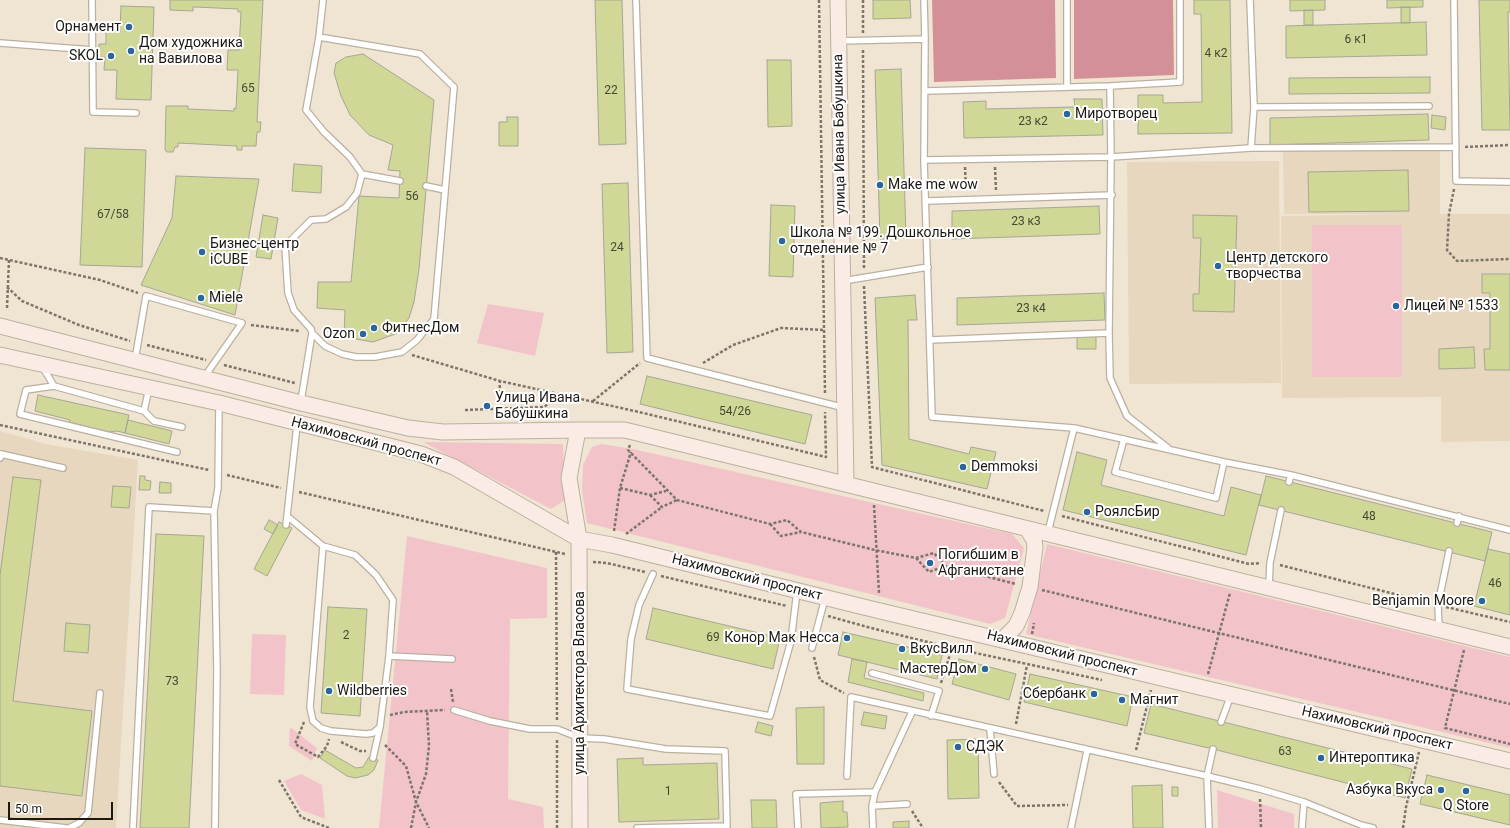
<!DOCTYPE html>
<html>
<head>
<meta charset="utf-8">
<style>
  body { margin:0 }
  #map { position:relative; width:1510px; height:828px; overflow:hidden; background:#f0e5d3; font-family:Roboto,sans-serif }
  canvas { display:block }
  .scale { position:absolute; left:8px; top:802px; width:105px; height:18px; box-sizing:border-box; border:2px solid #1c1812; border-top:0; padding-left:5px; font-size:12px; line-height:14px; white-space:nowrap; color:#1c1812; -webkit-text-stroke:3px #fff; paint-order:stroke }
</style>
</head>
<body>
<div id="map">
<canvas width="1510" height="828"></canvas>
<div class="scale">50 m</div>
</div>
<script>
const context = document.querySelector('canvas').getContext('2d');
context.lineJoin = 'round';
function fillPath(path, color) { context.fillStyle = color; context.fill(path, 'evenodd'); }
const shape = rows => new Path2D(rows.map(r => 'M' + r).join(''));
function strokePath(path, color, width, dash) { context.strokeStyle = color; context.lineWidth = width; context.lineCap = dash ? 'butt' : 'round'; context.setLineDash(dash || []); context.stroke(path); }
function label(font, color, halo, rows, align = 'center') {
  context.font = font + ' Roboto,sans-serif'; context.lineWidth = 4; context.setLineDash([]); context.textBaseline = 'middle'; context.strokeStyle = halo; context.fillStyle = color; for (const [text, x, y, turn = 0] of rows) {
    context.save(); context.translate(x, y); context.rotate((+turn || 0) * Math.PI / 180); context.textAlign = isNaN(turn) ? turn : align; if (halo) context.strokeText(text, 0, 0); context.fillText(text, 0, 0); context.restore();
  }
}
const built = shape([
  [1440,150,1440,214,1510,214,1510,441,1441,442,1441,397,1282,398,1281,216,1411,214,1284,214,1283,151],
  [1279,161,1281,383,1129,384,1127,162],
  [0,431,46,444,138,460,116,828,0,828]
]);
const green = shape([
  [1312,225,1402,225,1402,377,1312,377],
  [488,304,544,313,535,356,477,343],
  [423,442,563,444,565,500,551,509],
  [601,444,633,449,1012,534,1024,548,1005,618,990,624,587,523,582,490,583,465,592,447],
  [407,536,547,568,547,618,510,619,508,799,543,807,544,828,379,828],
  [1047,544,1510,657,1510,748,1026,634],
  [252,634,286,635,284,695,250,694],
  [290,727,317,748,312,761,289,746],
  [301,774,322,785,325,819,301,810,284,781],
  [1217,790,1294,814,1294,828,1218,828]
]);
const forest = shape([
  [932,0,1055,0,1056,78,934,82],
  [1074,0,1173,0,1174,75,1074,79]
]);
const building = shape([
  [170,0,263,0,257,122,261,122,260,132,257,132,256,146,242,146,242,150,237,150,237,146,178,143,178,147,175,147,173,152,167,152,165,150,166,106,188,106,188,109,234,111,234,108,236,109,238,70,227,70,228,50,239,50,241,12,238,12,238,9,195,7,193,7,193,11,170,10,170,0],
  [595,0,622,0,626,144,599,145,595,0],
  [873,0,910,0,911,18,873,19,873,0],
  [1194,0,1230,0,1232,133,1138,134,1138,95,1163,95,1163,103,1202,102,1201,14,1194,14,1194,0],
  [1290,0,1325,0,1325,10,1290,11,1290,0],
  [1387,0,1423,0,1423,7,1387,8,1387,0],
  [1479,0,1510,0,1510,12,1508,12,1510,130,1482,130,1479,0],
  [121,6,154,7,151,100,116,99,117,70,104,70,105,57,98,56,99,44,106,44,106,31,120,32,121,6],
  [1401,7,1410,7,1410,23,1401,23,1401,7],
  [1304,10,1313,10,1313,25,1304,25,1304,10],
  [1426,22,1427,55,1286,58,1286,26,1426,22],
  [363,54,434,100,419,269,414,302,409,318,398,333,373,342,344,337,345,310,317,308,318,282,351,282,359,196,399,198,400,171,388,170,393,145,369,135,350,115,341,96,334,73,336,63,346,57,363,54],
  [767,60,791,60,792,126,768,127,767,60],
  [901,69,906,238,880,239,875,70,901,69],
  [1430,77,1430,93,1289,94,1289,78,1430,77],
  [1074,99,1102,99,1103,135,964,138,963,102,986,101,986,109,1075,107,1074,99],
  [1428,114,1429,140,1270,145,1270,118,1428,114],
  [1432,115,1446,117,1445,130,1431,128,1432,115],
  [507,117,518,117,518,146,499,146,499,122,507,122,507,117],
  [85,148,146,150,142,267,80,265,85,148],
  [294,164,322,166,321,193,292,191,294,164],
  [1408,170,1409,211,1309,212,1308,172,1408,170],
  [176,176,259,179,235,315,141,285,172,218,176,176],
  [628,183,633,352,607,353,602,184,628,183],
  [771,205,795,206,793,277,769,276,771,205],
  [1099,206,1100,234,952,239,952,211,1099,206],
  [263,215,278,218,271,259,256,257,263,215],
  [1193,215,1237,216,1234,312,1193,311,1193,294,1199,294,1201,238,1193,238,1193,215],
  [1482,274,1510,274,1510,370,1485,370,1484,349,1490,349,1490,293,1482,293,1482,274],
  [1104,293,1105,320,957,325,957,298,1104,293],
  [915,295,917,320,908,320,909,439,969,454,971,447,996,452,987,489,882,465,875,298,915,295],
  [1077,336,1096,336,1096,349,1077,349,1077,336],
  [1474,347,1475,368,1439,369,1439,349,1474,347],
  [647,376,812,415,805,444,640,404,647,376],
  [38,395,129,415,125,433,117,431,109,432,69,422,70,420,35,411,38,395],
  [128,420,172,431,169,444,125,433,128,420],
  [1077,452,1107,460,1101,485,1224,516,1231,487,1261,495,1246,555,1063,510,1077,452],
  [140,476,145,476,145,480,151,481,150,490,139,490,140,476],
  [1266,476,1492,532,1485,561,1259,505,1266,476],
  [13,477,41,480,13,701,92,711,82,796,0,786,0,575,13,477],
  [160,482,171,483,171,493,159,493,160,482],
  [113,486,131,487,129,508,111,507,113,486],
  [269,520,278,525,273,534,264,529,269,520],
  [279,522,292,528,267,576,254,569,279,522],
  [156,534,204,536,189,828,140,828,156,534],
  [1488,549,1510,554,1510,615,1474,606,1488,549],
  [328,607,367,609,360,716,321,713,328,607],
  [653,608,780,638,773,669,646,639,653,608],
  [66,623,90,625,88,653,64,651,66,623],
  [843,632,942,655,937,679,838,655,843,632],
  [852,659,867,662,864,678,924,693,923,701,848,682,852,659],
  [959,659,1016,674,1009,700,952,684,959,659],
  [1030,674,1133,697,1127,726,1024,702,1030,674],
  [1151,704,1412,769,1405,798,1213,749,1144,733,1151,704],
  [824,707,824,764,797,764,796,708,824,707],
  [864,712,887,716,885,729,861,725,864,712],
  [758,722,773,726,771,736,755,732,758,722],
  [978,739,979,798,948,799,947,740,978,739],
  [325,750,356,768,363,767,369,757,378,760,374,770,368,775,355,778,347,776,320,758,325,750],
  [643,758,643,765,717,763,719,819,619,822,617,759,643,758],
  [1427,775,1510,795,1510,825,1420,804,1427,775],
  [1162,785,1163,828,1133,828,1132,786,1162,785],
  [1172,787,1178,787,1178,796,1172,796,1172,787],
  [751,800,776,800,777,828,752,828,751,800],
  [843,801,843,812,847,812,848,827,821,828,820,803,843,801],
  [909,821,909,828,893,828,893,822,909,821]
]);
const path = shape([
  [819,0,825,393],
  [863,0,863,33],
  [863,50,864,269],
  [1465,147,1510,145],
  [965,167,966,190],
  [995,167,996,190],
  [1454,189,1449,214,1447,250,1457,261,1510,259],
  [0,258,100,280,138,293],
  [864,286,872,467,1044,511],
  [7,287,22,301,79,325,130,341],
  [7,308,9,260],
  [251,325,299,331],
  [147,345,206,360],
  [412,355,500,381,639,412,826,457,825,412],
  [703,363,733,345,781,328,824,330],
  [224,365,295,383],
  [593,401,640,363],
  [499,408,500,381],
  [465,410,544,407,561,395],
  [0,425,209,470],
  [630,445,628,450,677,500,770,524,787,520,801,532,875,550,916,558,934,553,945,566,1016,584],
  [227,475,281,488],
  [620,488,650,495,666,491],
  [299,492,565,554],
  [650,495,662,507,677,500],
  [874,505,879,593],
  [1062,516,1249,564,1261,563],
  [770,524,781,536,801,532],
  [614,531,620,488,631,452],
  [626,534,662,507],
  [556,552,557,720],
  [916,558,929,572,945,566],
  [593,562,607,563,645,572],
  [1280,565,1430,603],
  [661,576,787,606],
  [1042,590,1510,704],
  [1446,607,1510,622],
  [828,616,871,628,952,648,1102,680],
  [1032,634,1034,623],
  [1464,650,1445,728,1510,744],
  [814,657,820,680,844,693],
  [1208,674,1230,593],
  [941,683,952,648],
  [451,689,453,702],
  [390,715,404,712,445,710],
  [304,722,295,744,318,757,327,746,329,739],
  [1016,724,1027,665],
  [341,742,360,751,366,751],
  [385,745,406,766,416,802,429,828],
  [1136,750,1151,690],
  [279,780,301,817,329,828],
  [999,782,1017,806,1068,805],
  [1260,799,1261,828],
  [912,811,923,828],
  [411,828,416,802,426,774,429,746,427,711],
  [557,828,557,739],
  [1403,828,1406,807,1419,752]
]);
const lane = shape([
  [92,0,93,112,136,113],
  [636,0,647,358,845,408],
  [924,0,925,39],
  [1067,0,1067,87],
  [1180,0,1180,82,1110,86,1111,157,1251,148,1456,147],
  [1250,0,1254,107,1251,148],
  [1454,0,1456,181,1510,182],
  [839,41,925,39,924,160,932,417,1074,428],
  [0,43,93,50],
  [926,91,1110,86],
  [1254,107,1429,106],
  [924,160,1111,157,1109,333],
  [362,174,400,181],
  [426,186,445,190],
  [927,201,1112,195],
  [843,281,928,267],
  [312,333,325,346,342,354,356,357,375,357,402,352,417,340,434,319,454,87,420,54,319,37],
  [930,340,1109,333,1110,378,1127,416,1168,448],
  [135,360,146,296,242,323,205,376],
  [42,366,54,386],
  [301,401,312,333,311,329,294,310,288,293,285,246,311,220,326,219,346,207,357,193,362,174,350,157,324,132,306,110,319,37,323,0],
  [144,411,149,388],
  [297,425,287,516,323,546,355,555,376,575,393,600,389,656,380,727,373,733,366,734,331,731,321,728,313,721,310,707,323,546],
  [1124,439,1115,472,1216,498,1224,462],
  [177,452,20,414,26,390,54,386,144,411,154,421,182,427],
  [0,458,1,454,63,468],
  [1289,482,1291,475],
  [1457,523,1459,516],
  [286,525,287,516],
  [1048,532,1074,428,1224,462,1291,475,1510,530],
  [653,574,639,605,631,639,627,689,770,716,791,641,797,591],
  [1269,587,1270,563,1281,510],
  [1439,629,1438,605,1449,551],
  [812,648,825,598],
  [389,656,452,659],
  [872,673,939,691,931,716],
  [454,710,490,721,530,729,557,729,580,738,604,739,666,749,725,751,727,826,637,828],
  [1221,722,1231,695],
  [990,729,994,774],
  [1213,749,1207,776,1260,789,1304,802,1361,825,1373,828],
  [373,758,380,727],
  [847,776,851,697,1207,776,1209,828],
  [872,806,907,804],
  [0,820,66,828],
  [69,828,79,823,88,813,100,693],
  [133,828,149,507,214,511],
  [215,828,217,671,214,511,218,488,219,403],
  [798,828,796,794,875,792,912,712],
  [873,828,872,806,875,792],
  [1071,828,1087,751],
  [1302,828,1304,802]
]);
const secondary = shape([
  [838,0,846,484],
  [0,326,301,403,408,428,443,432,578,430,624,430,633,432,1510,647],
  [0,355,219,403,421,454,454,467,579,539,612,545,876,610,1510,761],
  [578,430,569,478,579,539,580,828],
  [1003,639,1016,626,1022,613,1030,587,1035,547,1034,540,1027,529]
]);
const markers = [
  [129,27,4,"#2a659c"],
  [131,51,4,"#2a659c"],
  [111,56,4,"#2a659c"],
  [1067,114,4,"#2a659c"],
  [880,185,4,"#2a659c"],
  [782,241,4,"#2a659c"],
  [202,252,4,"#2a659c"],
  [1218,266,4,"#2a659c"],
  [201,298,4,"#2a659c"],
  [1396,306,4,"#2a659c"],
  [374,328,4,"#2a659c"],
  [363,334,4,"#2a659c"],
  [487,406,4,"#2a659c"],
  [963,467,4,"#2a659c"],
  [1087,512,4,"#2a659c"],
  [930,563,4,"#2a659c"],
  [1482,601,4,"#2a659c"],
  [847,638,4,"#2a659c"],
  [902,649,4,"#2a659c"],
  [985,669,4,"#2a659c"],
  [329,691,4,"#2a659c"],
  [1094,694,4,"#2a659c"],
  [1122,700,4,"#2a659c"],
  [958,747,4,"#2a659c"],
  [1321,758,4,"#2a659c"],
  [1441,790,4,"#2a659c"],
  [1466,791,4,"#2a659c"]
];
const numberNames = [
  ["6 к1",1356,40],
  ["4 к2",1216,54],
  ["65",248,89],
  ["22",611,91],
  ["23 к2",1033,122],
  ["56",412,197],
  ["67/58",113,215],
  ["23 к3",1026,222],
  ["24",617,248],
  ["23 к4",1031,309],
  ["54/26",735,412],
  ["48",1369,517],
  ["46",1495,584],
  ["2",346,636],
  ["69",713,638],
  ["73",172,682],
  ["63",1285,752],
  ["1",668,792]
];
const poiNames = [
  ["Орнамент",121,27,"right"],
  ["Дом художника",139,43],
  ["на Вавилова",139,59],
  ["SKOL",103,56,"right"],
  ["Миротворец",1075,114],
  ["Make me wow",888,185],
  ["Школа № 199. Дошкольное",790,233],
  ["отделение № 7",790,249],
  ["Бизнес-центр",210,244],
  ["iCUBE",210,260],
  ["Центр детского",1226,258],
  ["творчества",1226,274],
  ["Miele",209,298],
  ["Лицей № 1533",1404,306],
  ["ФитнесДом",382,328],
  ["Ozon",355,334,"right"],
  ["Улица Ивана",495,398],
  ["Бабушкина",495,414],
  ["Demmoksi",971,467],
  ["РоялсБир",1095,512],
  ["Погибшим в",938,555],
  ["Афганистане",938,571],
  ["Benjamin Moore",1474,601,"right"],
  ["Конор Мак Несса",839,638,"right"],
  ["ВкусВилл",910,649],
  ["МастерДом",977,669,"right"],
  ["Wildberries",337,691],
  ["Сбербанк",1086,694,"right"],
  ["Магнит",1130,700],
  ["СДЭК",966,747],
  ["Интероптика",1329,758],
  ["Азбука Вкуса",1433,790,"right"],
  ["Q Store",1466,806,"center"]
];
const streetNames = [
  ["улица Ивана Бабушкина",840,134,-91],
  ["Нахимовский проспект",366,442,15],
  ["Нахимовский проспект",747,578,14],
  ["Нахимовский проспект",1062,654,14],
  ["улица Архитектора Власова",580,683,-90],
  ["Нахимовский проспект",1377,729,13]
];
fillPath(built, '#e7d7bf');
fillPath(green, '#f2c4c9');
fillPath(forest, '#d49099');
fillPath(building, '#d0d797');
strokePath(building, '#a4a794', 1);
strokePath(lane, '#bbb09f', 8);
strokePath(secondary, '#bbb09f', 17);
strokePath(path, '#7c756a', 2.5, [3, 2]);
strokePath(lane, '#fff', 5.5);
strokePath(secondary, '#faebe5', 15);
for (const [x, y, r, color] of markers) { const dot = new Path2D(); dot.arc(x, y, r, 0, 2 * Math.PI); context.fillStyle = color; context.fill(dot); strokePath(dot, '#fff', 1.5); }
label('12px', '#494833', null, numberNames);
label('14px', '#1c1812', '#fff', poiNames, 'left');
label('14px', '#1c1812', '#fff', streetNames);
</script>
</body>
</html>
